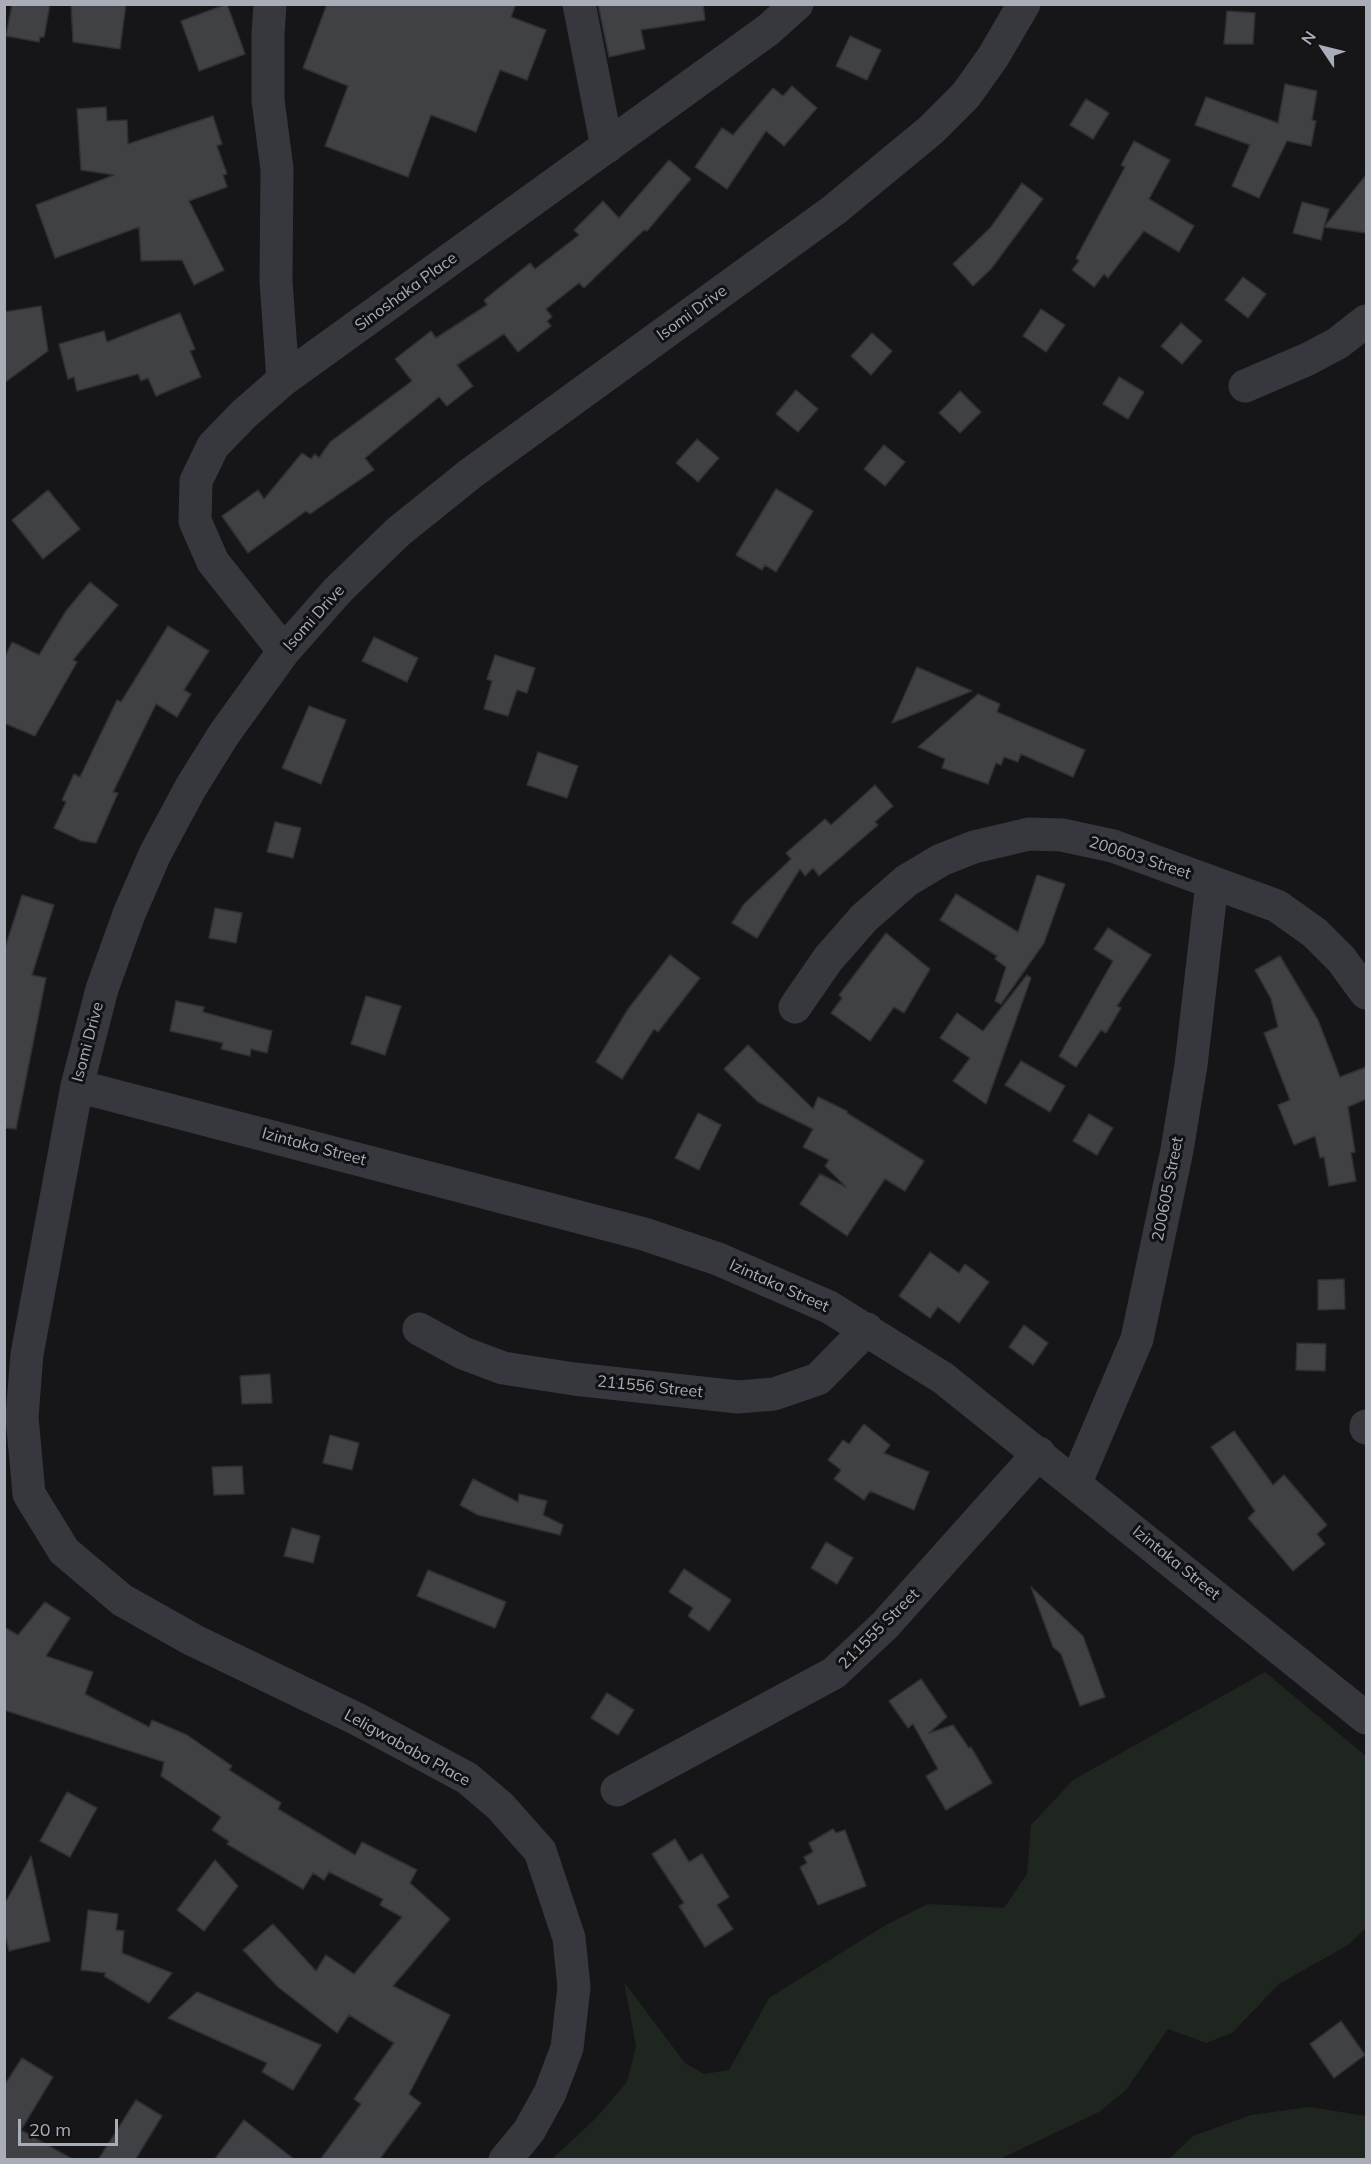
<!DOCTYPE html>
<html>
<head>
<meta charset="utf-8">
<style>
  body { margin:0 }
  #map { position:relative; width:1371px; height:2164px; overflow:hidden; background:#161618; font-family:Mulish,sans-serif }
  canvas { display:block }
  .frame { position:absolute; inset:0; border:6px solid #a8adb8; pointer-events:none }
  .north { position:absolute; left:1293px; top:18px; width:60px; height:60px; -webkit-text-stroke:4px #111113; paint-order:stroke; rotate:305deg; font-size:16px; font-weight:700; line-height:24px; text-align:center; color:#a8adb8 }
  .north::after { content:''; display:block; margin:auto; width:21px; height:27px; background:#a8adb8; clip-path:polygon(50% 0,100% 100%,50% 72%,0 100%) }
  .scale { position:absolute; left:18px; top:2119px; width:100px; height:27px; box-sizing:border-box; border:3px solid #a8adb8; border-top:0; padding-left:8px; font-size:18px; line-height:21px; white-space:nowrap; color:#a8adb8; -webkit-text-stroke:4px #111113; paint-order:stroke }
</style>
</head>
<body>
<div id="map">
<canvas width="1371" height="2164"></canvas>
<div class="frame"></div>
<div class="north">N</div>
<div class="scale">20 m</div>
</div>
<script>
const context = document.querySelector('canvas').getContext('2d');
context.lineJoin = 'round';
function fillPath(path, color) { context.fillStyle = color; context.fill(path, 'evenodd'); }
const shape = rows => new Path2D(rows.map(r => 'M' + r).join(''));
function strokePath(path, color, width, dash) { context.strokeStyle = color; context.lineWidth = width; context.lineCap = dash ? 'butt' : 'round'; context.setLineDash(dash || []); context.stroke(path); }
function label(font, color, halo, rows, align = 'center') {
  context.font = font + ' Mulish,sans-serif'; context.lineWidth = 6; context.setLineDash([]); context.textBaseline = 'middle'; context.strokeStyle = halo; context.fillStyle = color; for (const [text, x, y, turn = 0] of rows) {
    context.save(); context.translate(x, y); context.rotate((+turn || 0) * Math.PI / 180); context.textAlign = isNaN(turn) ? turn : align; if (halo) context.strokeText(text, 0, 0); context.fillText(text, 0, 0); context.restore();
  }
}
const green = shape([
  [1265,1672,1366,1756,1366,1928,1348,1945,1279,1984,1232,2033,1206,2043,1168,2029,1126,2090,1099,2112,1000,2159,552,2159,596,2118,627,2082,636,2046,624,1982,685,2063,704,2074,729,2070,769,1998,884,1926,928,1904,1004,1908,1027,1874,1031,1825,1073,1780],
  [1310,2107,1366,2116,1366,2159,1169,2159,1193,2136,1251,2115]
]);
const building = shape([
  [12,4,50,4,44,37,40,37,39,42,6,36,12,4],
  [71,4,126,4,120,49,73,42,71,4],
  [227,4,245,54,199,71,181,21,227,4],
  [327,4,516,4,511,17,546,30,527,80,500,70,476,132,431,115,408,177,325,146,348,86,303,68,327,4],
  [598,4,703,4,705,20,641,30,645,49,609,57,598,4],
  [1227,11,1255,13,1253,44,1224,44,1227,11],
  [850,36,881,50,867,80,836,66,850,36],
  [1285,84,1317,91,1312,120,1316,121,1311,146,1287,141,1259,198,1232,186,1250,145,1195,125,1206,97,1278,123,1285,84],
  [792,86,817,108,784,146,766,131,727,189,695,167,722,128,733,135,773,88,783,96,792,86],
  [1086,99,1109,113,1093,139,1070,125,1086,99],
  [106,107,107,121,127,120,128,144,213,116,222,144,217,146,227,174,223,175,227,187,189,201,224,270,194,285,182,260,141,261,139,227,55,258,36,205,114,175,81,170,77,109,106,107],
  [1134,141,1170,160,1149,199,1194,226,1179,252,1144,231,1108,278,1104,274,1094,287,1072,270,1079,261,1076,258,1125,167,1121,165,1134,141],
  [669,160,691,179,647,231,644,230,584,288,579,283,546,309,552,317,547,321,551,326,518,352,504,334,457,365,473,386,447,406,439,397,365,458,374,470,310,514,306,511,248,553,222,516,258,490,264,499,302,453,311,459,315,454,319,458,330,442,412,381,395,359,431,331,436,338,487,305,484,300,530,263,535,269,579,235,574,230,603,201,619,218,669,160],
  [1366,175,1366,233,1324,227,1321,240,1293,233,1302,202,1329,209,1324,227,1366,175],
  [1022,183,1043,199,991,269,973,286,953,264,991,227,1022,183],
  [1243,277,1266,294,1248,318,1225,300,1243,277],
  [41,306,48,351,4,383,4,312,41,306],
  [1041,309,1065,325,1046,352,1023,336,1041,309],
  [180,313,195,349,190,351,201,377,156,396,148,378,141,381,138,374,77,391,74,377,68,379,59,344,104,331,107,342,180,313],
  [1181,323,1202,341,1182,364,1161,346,1181,323],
  [872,333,892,351,871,375,851,356,872,333],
  [1119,377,1144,392,1128,419,1103,404,1119,377],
  [796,390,818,409,798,432,776,414,796,390],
  [960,391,981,412,960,433,939,413,960,391],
  [697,439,719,458,698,482,676,463,697,439],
  [884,445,905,462,885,486,864,469,884,445],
  [776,489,813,511,776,572,765,565,762,570,736,555,776,489],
  [48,490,80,529,43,559,12,520,48,490],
  [90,582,118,605,73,660,77,662,35,736,4,723,4,659,12,642,39,655,66,611,90,582],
  [168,626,209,651,184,690,191,694,177,717,156,704,113,792,118,793,96,843,82,841,54,828,66,802,62,800,74,774,80,777,117,700,121,702,168,626],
  [374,637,418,658,407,682,362,661,374,637],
  [495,655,535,668,527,693,517,690,508,716,484,709,492,681,487,679,495,655],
  [917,667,972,691,892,723,917,667],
  [978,694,1000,704,997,712,1085,750,1073,777,1021,754,1018,762,1004,757,1001,765,996,763,988,784,942,768,945,759,918,747,978,694],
  [309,706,346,720,321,784,282,768,309,706],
  [538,752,578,766,567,798,527,785,538,752],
  [875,785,893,806,875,822,878,825,819,876,813,868,805,876,800,869,757,938,732,923,744,904,791,859,786,853,825,819,831,825,875,785],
  [275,822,301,828,293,858,267,852,275,822],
  [1037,875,1065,884,1044,943,1001,1004,995,1001,1006,967,995,959,997,956,940,920,956,894,1018,932,1037,875],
  [22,895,54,905,32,975,46,978,16,1129,4,1128,4,951,22,895],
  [215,908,242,913,236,943,209,938,215,908],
  [1108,928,1151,955,1117,1006,1121,1008,1106,1033,1101,1030,1076,1067,1059,1056,1113,961,1094,949,1108,928],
  [886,933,930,969,904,1013,894,1007,870,1041,831,1013,842,998,839,995,886,933],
  [670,955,700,978,658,1032,654,1029,622,1079,596,1062,628,1009,670,955],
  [1280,956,1318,1020,1340,1077,1366,1067,1366,1099,1348,1107,1355,1152,1351,1153,1356,1181,1329,1186,1324,1157,1320,1158,1315,1136,1294,1145,1278,1105,1290,1100,1264,1033,1278,1027,1271,999,1255,970,1280,956],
  [1027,975,1031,978,986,1104,953,1081,970,1058,940,1038,957,1013,983,1031,1027,975],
  [366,996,401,1006,385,1055,351,1044,366,996],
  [176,1001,204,1007,203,1012,272,1031,267,1053,251,1049,250,1056,221,1049,223,1043,170,1031,176,1001],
  [748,1045,813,1109,818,1097,847,1111,847,1113,924,1161,905,1191,885,1179,847,1236,800,1204,820,1174,846,1187,825,1166,829,1160,803,1147,813,1129,758,1102,724,1069,748,1045],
  [1021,1061,1065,1086,1050,1112,1005,1085,1021,1061],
  [698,1113,721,1125,699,1170,675,1158,698,1113],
  [1089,1114,1113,1128,1097,1155,1073,1141,1089,1114],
  [930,1252,959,1273,965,1264,989,1282,959,1323,938,1307,930,1318,899,1296,930,1252],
  [1344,1279,1345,1309,1318,1310,1318,1280,1344,1279],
  [1024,1325,1048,1343,1033,1365,1009,1347,1024,1325],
  [1297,1343,1326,1344,1325,1371,1296,1370,1297,1343],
  [270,1374,272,1403,242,1404,240,1376,270,1374],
  [864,1424,890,1445,884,1453,929,1472,914,1510,870,1491,864,1500,834,1479,841,1470,828,1460,843,1440,849,1444,864,1424],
  [1234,1431,1273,1485,1284,1475,1327,1525,1317,1534,1325,1544,1293,1571,1248,1518,1255,1511,1211,1447,1234,1431],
  [330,1435,359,1443,352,1470,323,1463,330,1435],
  [242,1466,244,1494,214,1495,212,1467,242,1466],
  [473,1479,518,1502,519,1494,547,1501,543,1515,563,1525,560,1535,478,1515,460,1505,473,1479],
  [292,1528,320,1536,313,1563,284,1556,292,1528],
  [826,1542,853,1558,837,1584,811,1568,826,1542],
  [684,1569,731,1600,709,1631,688,1616,693,1608,669,1592,684,1569],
  [428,1570,506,1602,495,1628,417,1596,428,1570],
  [1031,1587,1083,1636,1105,1697,1080,1706,1061,1654,1053,1647,1031,1587],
  [45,1602,70,1618,46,1656,93,1672,85,1694,149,1727,152,1720,187,1735,232,1766,229,1770,281,1803,278,1809,355,1855,362,1842,417,1870,410,1883,450,1919,393,1986,450,2015,409,2094,421,2103,379,2160,320,2160,361,2104,354,2099,394,2043,349,2015,337,2033,278,1987,243,1950,273,1924,316,1971,326,1955,354,1974,402,1917,380,1905,383,1899,329,1872,324,1880,313,1873,303,1889,227,1844,229,1841,212,1830,221,1817,161,1776,164,1762,4,1710,4,1627,18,1635,45,1602],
  [921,1679,947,1717,929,1733,953,1725,969,1748,971,1747,992,1783,946,1810,926,1776,938,1769,913,1724,908,1728,889,1701,921,1679],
  [607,1693,634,1710,618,1735,591,1718,607,1693],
  [67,1792,97,1808,70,1857,40,1841,67,1792],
  [833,1829,836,1833,845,1830,866,1886,818,1905,800,1867,807,1863,804,1857,813,1852,809,1843,833,1829],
  [675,1839,689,1862,702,1854,729,1897,717,1905,733,1929,705,1947,679,1906,684,1903,652,1854,675,1839],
  [31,1856,50,1941,9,1951,4,1929,4,1905,31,1856],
  [215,1860,238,1886,204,1931,177,1910,215,1860],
  [88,1910,118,1914,116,1930,124,1931,122,1953,172,1973,149,2003,104,1976,106,1973,81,1970,88,1910],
  [197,1992,321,2045,293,2090,262,2072,267,2063,168,2018,197,1992],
  [1341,2021,1365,2055,1334,2078,1310,2044,1341,2021],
  [22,2058,53,2077,21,2130,74,2160,4,2160,4,2086,22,2058],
  [136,2100,162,2116,135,2160,98,2160,136,2100],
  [244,2120,295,2160,214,2160,244,2120]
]);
const minor = shape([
  [270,4,268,34,268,100,277,169,276,281,283,380],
  [579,4,607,147],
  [1245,386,1308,359,1338,343,1366,321],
  [284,651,213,562,195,521,196,481,213,446,244,414,283,380,768,30,797,4],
  [795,1007,828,959,864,918,906,881,941,860,974,847,1029,834,1062,835,1113,846,1277,906,1315,933,1341,959,1366,993],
  [77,1086,644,1234,718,1259,829,1307,943,1378,1366,1718],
  [419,1329,463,1353,503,1368,574,1379,738,1397,774,1394,818,1379,867,1329],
  [1366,1428,1366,1426],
  [1076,1482,1137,1339,1177,1150,1191,1065,1212,883],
  [617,1790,834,1673,885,1625,1039,1453],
  [505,2160,529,2131,550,2093,567,2048,574,1987,569,1938,540,1851,500,1806,467,1778,357,1719,193,1640,122,1600,64,1551,29,1494,22,1417,27,1354,77,1086,102,989,129,914,155,854,191,787,224,734,284,651,338,590,398,532,470,474,834,210,931,130,966,95,993,57,1024,4]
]);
const streetNames = [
  ["Sinoshaka Place",406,292,-36],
  ["Isomi Drive",692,313,-36],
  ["Isomi Drive",314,618,-48],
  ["200603 Street",1140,858,18],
  ["Isomi Drive",88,1042,-75],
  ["Izintaka Street",314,1147,15],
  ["200605 Street",1168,1189,-79],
  ["Izintaka Street",779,1286,24],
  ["211556 Street",650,1387,6],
  ["Izintaka Street",1176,1563,39],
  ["211555 Street",879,1629,-45],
  ["Leligwababa Place",407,1748,29]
];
fillPath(green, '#1e261f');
fillPath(building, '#404145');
strokePath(building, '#303034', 1.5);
strokePath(minor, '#37383d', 33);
label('16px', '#a8adb8', '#111113', streetNames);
</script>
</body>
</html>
